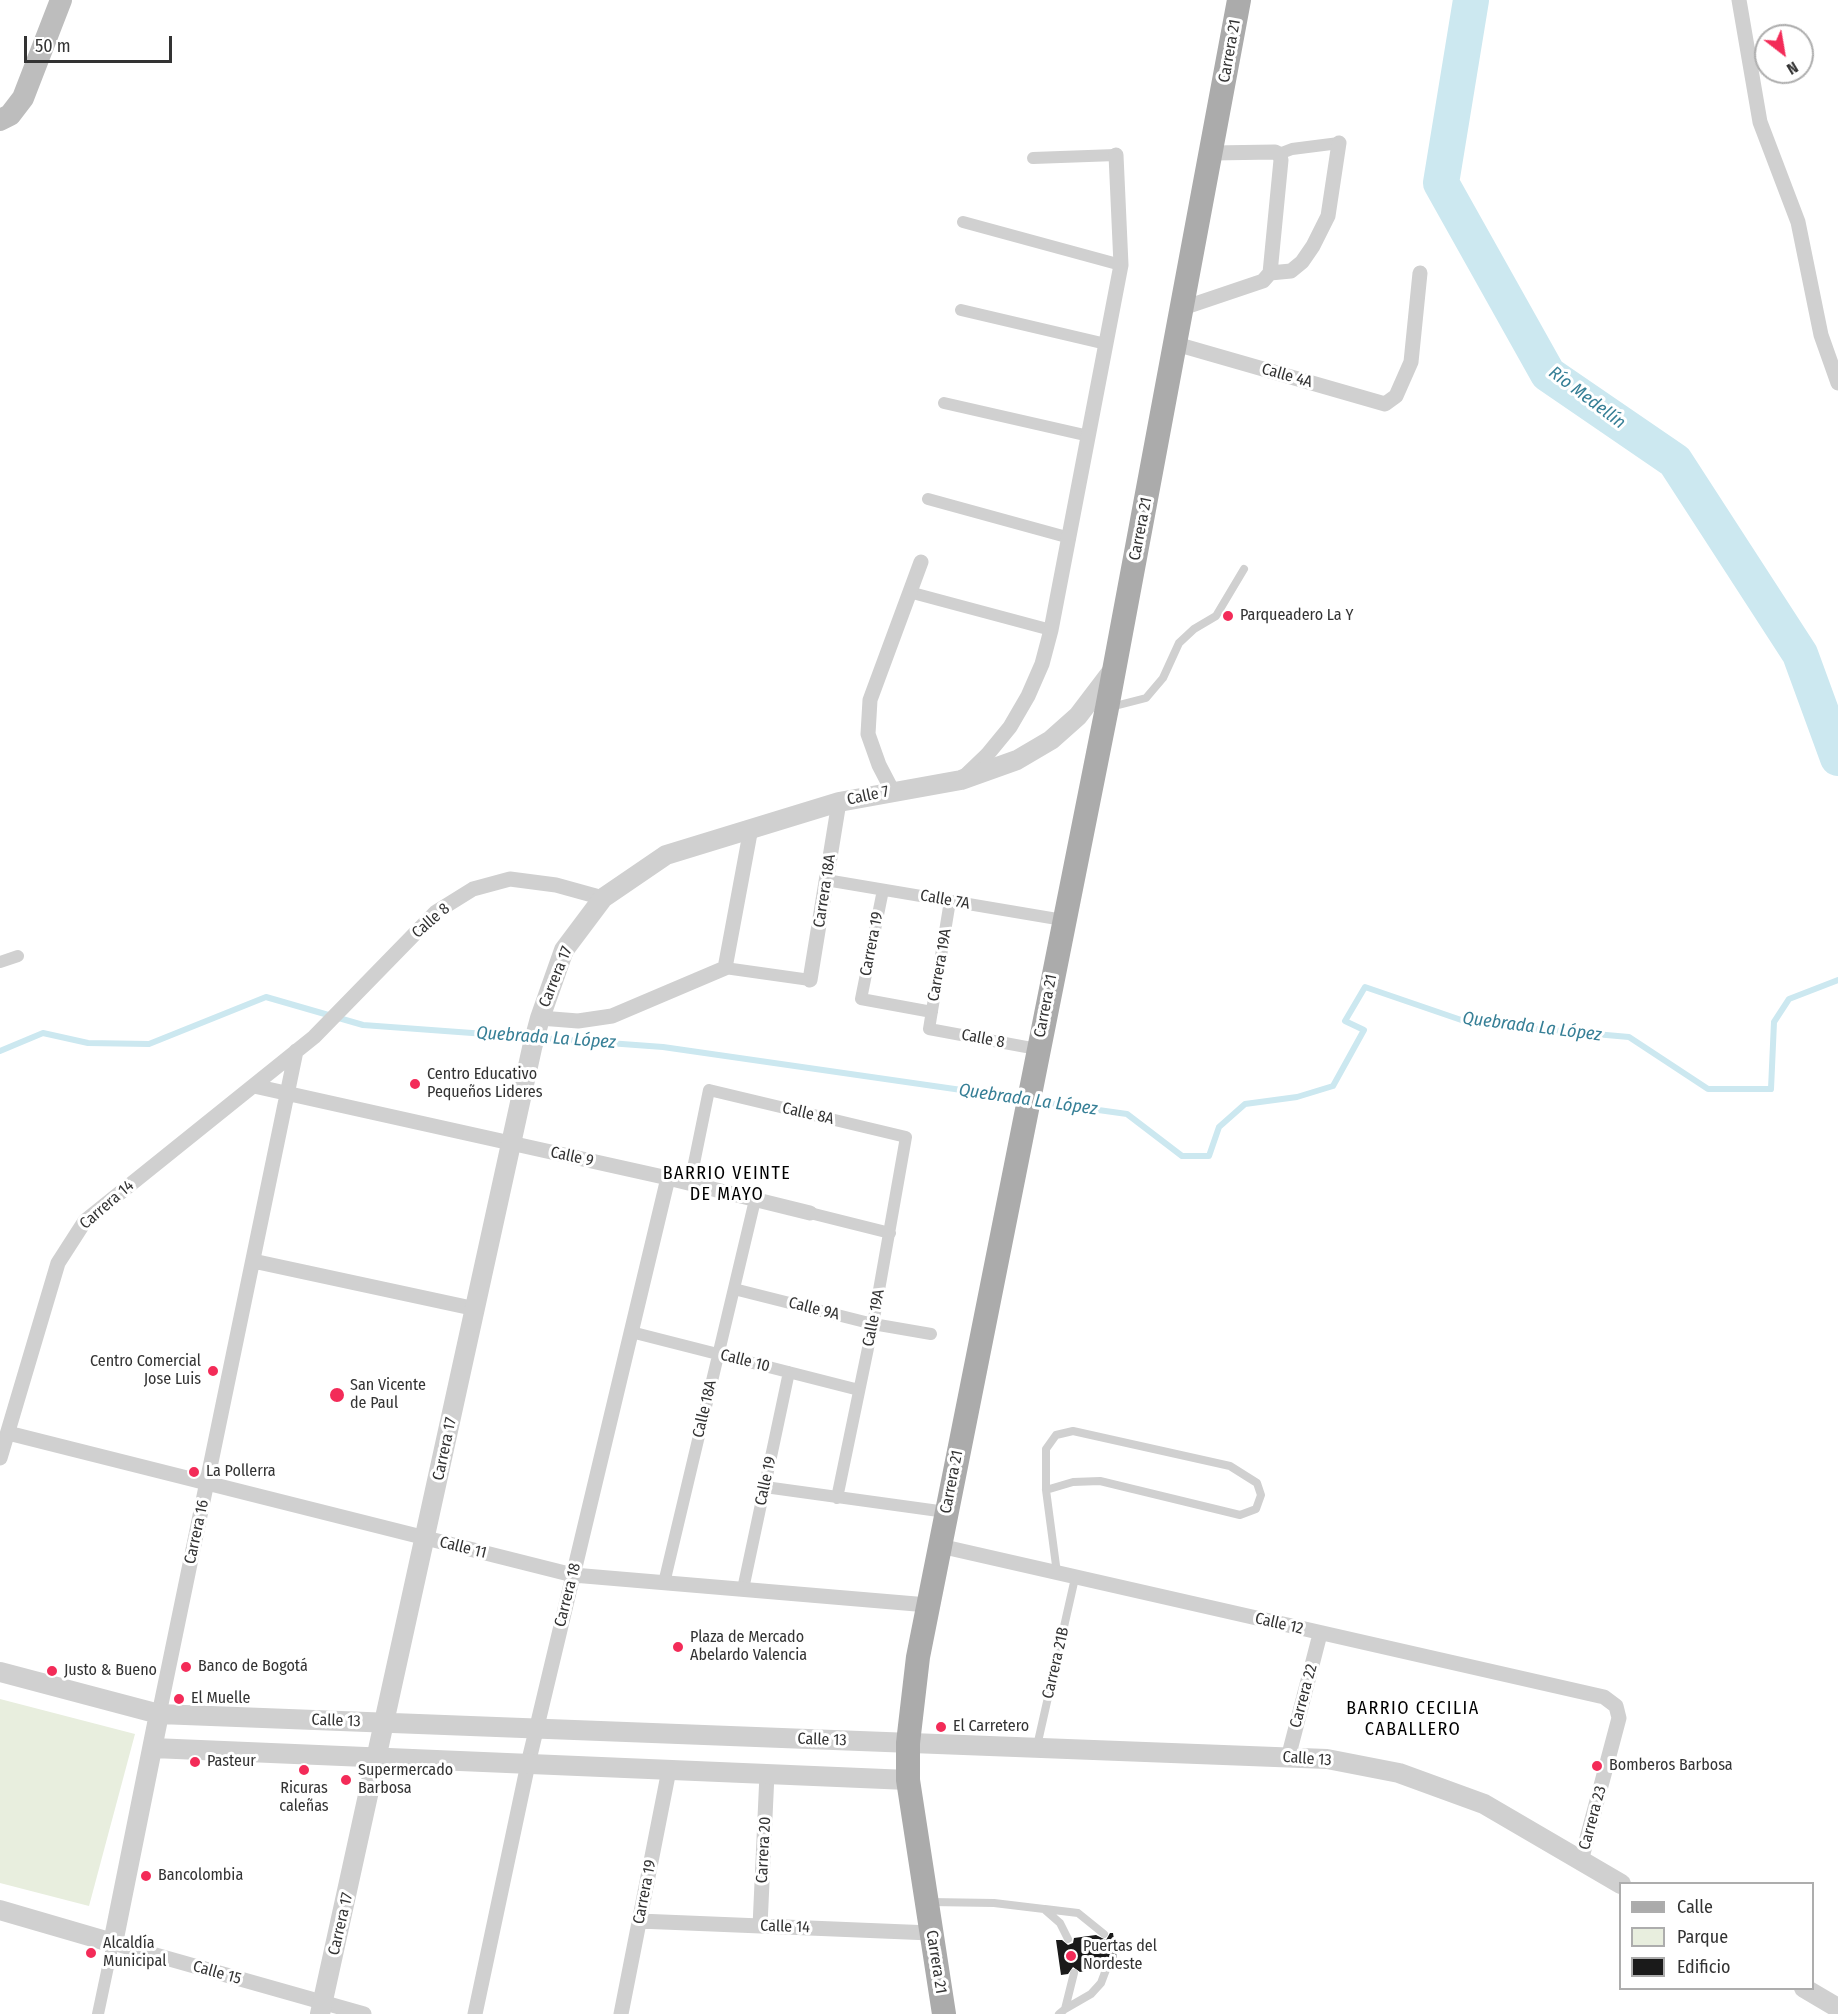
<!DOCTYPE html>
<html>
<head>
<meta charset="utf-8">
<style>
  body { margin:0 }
  #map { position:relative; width:1838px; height:2014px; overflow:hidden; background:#fff; font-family:"Fira Sans Condensed",sans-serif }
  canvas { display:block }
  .legend { position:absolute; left:1619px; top:1882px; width:195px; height:108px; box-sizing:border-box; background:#fff; border:2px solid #adadad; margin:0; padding:8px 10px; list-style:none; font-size:18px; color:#333 }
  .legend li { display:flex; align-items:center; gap:12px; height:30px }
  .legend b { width:30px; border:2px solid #adadad }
  .north { position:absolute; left:1754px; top:24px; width:60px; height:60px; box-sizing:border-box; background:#fff; border:2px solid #adadad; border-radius:50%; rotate:149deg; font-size:16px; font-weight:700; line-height:24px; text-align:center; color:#333 }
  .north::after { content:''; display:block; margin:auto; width:21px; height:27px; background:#f32b58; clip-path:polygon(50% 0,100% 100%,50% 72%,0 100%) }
  .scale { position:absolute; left:24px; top:36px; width:148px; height:27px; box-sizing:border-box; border:3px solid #333; border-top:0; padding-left:8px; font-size:18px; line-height:21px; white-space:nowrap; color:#333; -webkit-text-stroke:4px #fff; paint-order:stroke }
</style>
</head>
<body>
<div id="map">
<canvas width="1838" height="2014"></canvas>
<ul class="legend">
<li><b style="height:8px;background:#ababab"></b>Calle</li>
<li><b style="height:16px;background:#e8eede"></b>Parque</li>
<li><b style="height:16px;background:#1a1a1a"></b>Edificio</li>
</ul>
<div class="north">N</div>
<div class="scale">50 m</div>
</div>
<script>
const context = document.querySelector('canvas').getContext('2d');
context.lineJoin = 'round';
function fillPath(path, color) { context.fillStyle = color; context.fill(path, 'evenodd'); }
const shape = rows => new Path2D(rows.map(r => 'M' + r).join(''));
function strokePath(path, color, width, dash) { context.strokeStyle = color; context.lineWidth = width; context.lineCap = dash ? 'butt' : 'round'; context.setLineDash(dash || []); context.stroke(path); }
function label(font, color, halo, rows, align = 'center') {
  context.font = font + ' "Fira Sans Condensed",sans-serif'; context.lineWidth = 6; context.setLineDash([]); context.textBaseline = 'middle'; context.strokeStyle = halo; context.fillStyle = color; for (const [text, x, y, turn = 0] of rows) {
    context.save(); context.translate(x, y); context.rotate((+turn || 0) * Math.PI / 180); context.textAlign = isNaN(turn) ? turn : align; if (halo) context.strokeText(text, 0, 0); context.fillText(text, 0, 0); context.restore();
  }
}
const green = shape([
  [0,1699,135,1734,89,1906,0,1883]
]);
const stream = shape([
  [0,1051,43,1033,88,1043,149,1044,266,997,363,1025,663,1047,1024,1099],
  [1034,1101,1127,1114,1182,1156,1209,1156,1219,1127,1245,1104,1297,1097,1333,1086,1364,1030,1345,1021,1365,987,1470,1023,1629,1037,1708,1089,1771,1089,1774,1022,1789,999,1838,980]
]);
const river = shape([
  [1471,0,1441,183,1548,374,1675,461,1800,654,1838,758]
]);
const building = shape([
  [1110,1933,1113,1933,1118,1966,1113,1966,1107,1961,1100,1968,1080,1972,1073,1967,1068,1974,1061,1975,1056,1940,1062,1940,1068,1945,1073,1943,1074,1938,1096,1935,1106,1940]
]);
const service = shape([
  [1111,707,1146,698,1163,678,1179,643,1194,629,1216,616,1244,569],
  [1046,1490,1073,1482,1100,1481,1240,1515,1256,1509,1261,1495,1257,1483,1230,1466,1073,1431,1056,1435,1046,1449,1046,1490,1057,1573],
  [1037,1746,1075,1578],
  [930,1902,994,1903,1044,1909,1060,1923,1068,1939],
  [1045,1909,1078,1913,1104,1934],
  [1065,2009,1091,1994,1101,1983,1107,1967],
  [1059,2014,1065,2009,1074,1973]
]);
const pedestrian = shape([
  [1279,154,1292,149,1339,143],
  [1033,158,1116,155],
  [963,222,1121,265],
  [961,310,1106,344],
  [944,403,1089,436],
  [928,499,1070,538],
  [909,592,1051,630],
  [826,880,1063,920],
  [883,890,861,999,932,1012],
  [950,901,929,1029,1037,1049],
  [0,962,18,956],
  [725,968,810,980],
  [690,1183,709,1090,906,1137,873,1324,837,1498],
  [810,1213,890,1233],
  [734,1289,873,1324,931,1334],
  [631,1332,859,1390],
  [765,1487,946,1512],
  [664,1583,755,1200],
  [743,1589,789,1372],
  [98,2014,113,1943]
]);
const minor = shape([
  [1739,0,1760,122,1798,222,1821,335,1838,383],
  [1270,273,1291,271,1302,262,1313,246,1328,216,1339,143],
  [1183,308,1263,281,1270,273,1281,160,1279,154,1275,152,1212,153],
  [1176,344,1385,404,1396,396,1411,362,1420,273],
  [963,778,987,755,1010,727,1028,696,1042,664,1051,630,1121,265,1116,155],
  [892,790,879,765,868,734,870,700,921,562],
  [810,980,839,802],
  [540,1018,578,1021,612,1016,725,968,751,828],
  [254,1086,668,1178,810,1213],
  [253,1261,476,1309],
  [8,1433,573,1575,928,1605],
  [0,1458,58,1263,85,1221,314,1037,436,912,473,889,510,879,556,885,603,898],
  [940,1546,1604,1697,1616,1706,1619,1718,1581,1861],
  [159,1714,296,1051],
  [1288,1758,1320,1634],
  [639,1921,931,1933],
  [760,1926,767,1774],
  [113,1943,364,2014],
  [475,2014,528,1764,668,1178],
  [621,2014,669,1770]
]);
const tertiary = shape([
  [0,1672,159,1714,1327,1759,1399,1773,1484,1804,1621,1884],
  [153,1748,908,1780],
  [0,1910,113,1943,159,1714],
  [1804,1988,1838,2008],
  [320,2014,532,1048,540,1018,564,950,603,898,666,855,839,802,961,780,1017,760,1051,740,1078,716,1113,670]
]);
const secondary = shape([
  [0,120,10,115,23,98,61,0]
]);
const primary = shape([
  [944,2014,908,1780,908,1743,918,1657,1107,708,1239,0]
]);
const markers = [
  [1228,616,6,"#f32b58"],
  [415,1084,6,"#f32b58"],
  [213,1371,6,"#f32b58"],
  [337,1395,8,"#f32b58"],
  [194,1472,6,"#f32b58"],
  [678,1647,6,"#f32b58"],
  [186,1667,6,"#f32b58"],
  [52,1671,6,"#f32b58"],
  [179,1699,6,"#f32b58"],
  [941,1727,6,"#f32b58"],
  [195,1762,6,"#f32b58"],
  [1597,1766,6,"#f32b58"],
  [304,1770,6,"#f32b58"],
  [346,1780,6,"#f32b58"],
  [146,1876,6,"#f32b58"],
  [91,1953,6,"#f32b58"],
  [1071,1956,6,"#f32b58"]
];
const streetNames = [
  ["Carrera 21",1230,51,-80],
  ["Calle 4A",1287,376,16],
  ["Carrera 21",1141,529,-79],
  ["Calle 7",868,796,-12],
  ["Carrera 18A",825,891,-81],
  ["Calle 7A",945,900,10],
  ["Calle 8",431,921,-41],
  ["Carrera 19",872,944,-79],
  ["Carrera 19A",940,965,-80],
  ["Carrera 17",556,977,-68],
  ["Carrera 21",1046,1006,-79],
  ["Calle 8",983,1039,11],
  ["Calle 8A",808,1114,13],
  ["Calle 9",572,1157,12],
  ["Carrera 14",107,1205,-41],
  ["Calle 9A",814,1309,14],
  ["Calle 19A",874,1318,-79],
  ["Calle 10",745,1361,14],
  ["Calle 18A",705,1409,-77],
  ["Carrera 17",445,1449,-78],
  ["Calle 19",766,1481,-78],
  ["Carrera 21",952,1482,-79],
  ["Carrera 16",197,1532,-78],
  ["Calle 11",463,1548,14],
  ["Carrera 18",568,1595,-76],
  ["Calle 12",1279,1624,13],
  ["Carrera 21B",1056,1663,-77],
  ["Carrera 22",1304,1696,-75],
  ["Calle 13",336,1721,2],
  ["Calle 13",822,1740,2],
  ["Calle 13",1307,1759,4],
  ["Carrera 23",1593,1818,-75],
  ["Carrera 20",764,1850,-87],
  ["Carrera 19",645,1892,-79],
  ["Carrera 17",341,1924,-77],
  ["Calle 14",785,1927,2],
  ["Carrera 21",936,1962,81],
  ["Calle 15",217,1973,16]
];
const poiNames = [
  ["Parqueadero La Y",1240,616],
  ["Centro Educativo",427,1075],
  ["Pequeños Lideres",427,1093],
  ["Centro Comercial",201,1362,"right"],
  ["Jose Luis",201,1380,"right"],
  ["San Vicente",350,1386],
  ["de Paul",350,1404],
  ["La Pollerra",206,1472],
  ["Plaza de Mercado",690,1638],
  ["Abelardo Valencia",690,1656],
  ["Banco de Bogotá",198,1667],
  ["Justo & Bueno",64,1671],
  ["El Muelle",191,1699],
  ["El Carretero",953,1727],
  ["Pasteur",207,1762],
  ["Bomberos Barbosa",1609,1766],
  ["Supermercado",358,1771],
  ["Barbosa",358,1789],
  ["Ricuras",304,1789,"center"],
  ["caleñas",304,1807,"center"],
  ["Bancolombia",158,1876],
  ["Alcaldía",103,1944],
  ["Municipal",103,1962],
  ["Puertas del",1083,1947],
  ["Nordeste",1083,1965]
];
const waterNames = [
  ["Río Medellín",1587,398,37],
  ["Quebrada La López",1532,1027,7],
  ["Quebrada La López",546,1038,4],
  ["Quebrada La López",1028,1100,8]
];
const neighbourhoodNames = [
  ["BARRIO VEINTE",727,1174],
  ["DE MAYO",727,1195],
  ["BARRIO CECILIA",1413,1709],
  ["CABALLERO",1413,1730]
];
fillPath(green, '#e8eede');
strokePath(stream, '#cce8f0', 6);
strokePath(river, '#cce8f0', 36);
fillPath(building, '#1a1a1a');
strokePath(service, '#d0d0d0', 8);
strokePath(pedestrian, '#d0d0d0', 12);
strokePath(minor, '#d0d0d0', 15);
strokePath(tertiary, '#d0d0d0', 20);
strokePath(secondary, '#bdbdbd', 22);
strokePath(primary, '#ababab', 24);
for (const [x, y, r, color] of markers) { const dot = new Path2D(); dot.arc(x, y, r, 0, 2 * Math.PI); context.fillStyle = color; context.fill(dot); strokePath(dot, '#fff', 2); }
label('16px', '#333', '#fff', streetNames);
label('16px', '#333', '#fff', poiNames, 'left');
label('italic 18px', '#367f96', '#fff', waterNames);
context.letterSpacing = '1.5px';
label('18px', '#000', '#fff', neighbourhoodNames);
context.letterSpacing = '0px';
</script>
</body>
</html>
